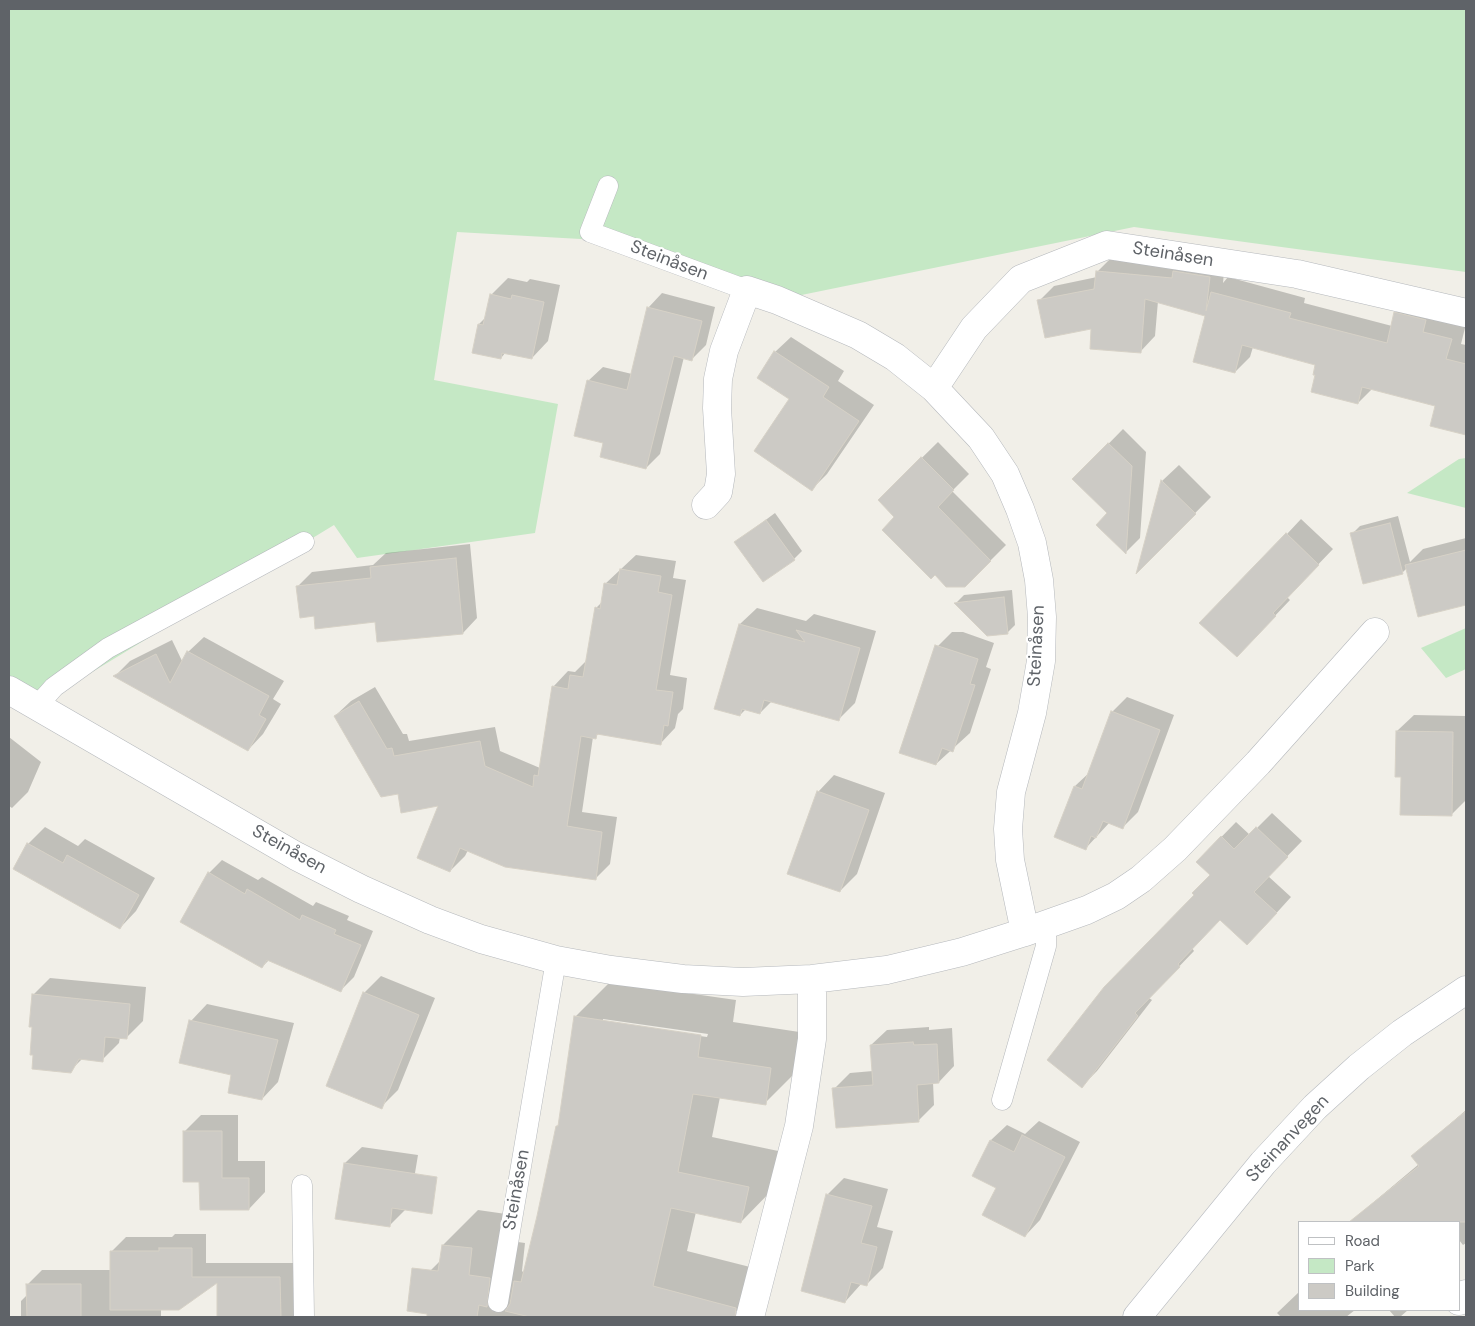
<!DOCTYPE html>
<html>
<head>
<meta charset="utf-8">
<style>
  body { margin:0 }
  #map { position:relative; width:1475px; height:1326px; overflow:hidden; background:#f1efe8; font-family:"DM Sans",sans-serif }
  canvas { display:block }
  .frame { position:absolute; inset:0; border:10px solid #5f6368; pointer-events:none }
  .legend { position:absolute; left:1298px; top:1221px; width:162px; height:90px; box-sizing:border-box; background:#fff; border:1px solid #bfc1c3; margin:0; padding:6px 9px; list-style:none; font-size:15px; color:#5f6368 }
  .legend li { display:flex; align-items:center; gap:10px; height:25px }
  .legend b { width:25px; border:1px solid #bfc1c3 }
</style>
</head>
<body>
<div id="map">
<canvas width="1475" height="1326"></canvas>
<div class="frame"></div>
<ul class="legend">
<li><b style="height:6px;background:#fff"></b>Road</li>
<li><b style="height:14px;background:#c5e8c5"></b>Park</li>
<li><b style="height:14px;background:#cccac5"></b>Building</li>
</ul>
</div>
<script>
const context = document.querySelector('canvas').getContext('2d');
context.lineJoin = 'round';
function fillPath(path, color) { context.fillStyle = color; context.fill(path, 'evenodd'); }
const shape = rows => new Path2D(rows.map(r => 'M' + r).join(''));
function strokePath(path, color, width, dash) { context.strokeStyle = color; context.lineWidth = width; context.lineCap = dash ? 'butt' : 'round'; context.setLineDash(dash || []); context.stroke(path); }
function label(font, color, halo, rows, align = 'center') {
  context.font = font + ' "DM Sans",sans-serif'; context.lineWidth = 4.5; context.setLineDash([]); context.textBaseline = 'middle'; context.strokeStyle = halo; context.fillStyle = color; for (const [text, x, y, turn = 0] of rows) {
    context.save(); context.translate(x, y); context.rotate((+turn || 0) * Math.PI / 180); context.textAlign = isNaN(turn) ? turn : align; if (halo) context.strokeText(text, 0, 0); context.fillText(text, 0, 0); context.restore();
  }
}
const green = shape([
  [9,9,1466,9,1466,272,1134,227,777,300,616,241,457,232,434,380,558,404,535,533,357,558,334,525,38,705,9,690],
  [1466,458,1466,508,1407,493,1459,459],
  [1466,628,1466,669,1446,678,1421,648]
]);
const shadow = shape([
  [1112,257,1225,262,1223,283,1228,277,1305,298,1304,303,1392,326,1395,313,1410,298,1466,324,1461,344,1466,345,1466,434,1431,425,1436,405,1373,388,1358,403,1317,364,1253,347,1250,357,1235,372,1206,315,1158,301,1155,336,1140,352,1039,301,1054,286,1097,277,1097,272],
  [508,278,527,282,530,279,560,285,548,341,532,358,506,352,501,358,479,324,486,317,491,295],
  [662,293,715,307,706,345,692,359,684,357,660,454,646,468,605,443,588,381,603,367,632,374,648,308],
  [791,337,844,371,838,381,874,405,827,474,812,489,791,399,775,352],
  [1123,429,1146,452,1140,538,1126,552,1109,513,1074,479],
  [938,442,969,474,952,491,1006,545,965,586,879,500],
  [1179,465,1211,497,1139,570,1162,481],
  [775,513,802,551,794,559,736,542],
  [1398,516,1410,562,1423,549,1466,538,1466,595,1454,607,1407,568,1403,572,1364,582,1352,534,1360,526],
  [1301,519,1333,549,1287,597,1290,600,1252,640,1287,534],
  [470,544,477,618,463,633,376,620,315,615,298,586,312,572,373,565,386,553],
  [636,555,676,561,673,578,686,580,670,675,687,678,683,709,678,714,675,728,660,744,599,734,593,737,582,812,617,817,610,864,595,879,468,850,465,856,450,871,440,805,399,792,335,716,351,701,375,687,403,734,407,734,409,741,495,727,500,751,540,768,553,687,568,671,575,672,586,661,596,608,602,602,605,584],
  [1012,590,1015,625,1007,633,988,635,956,603,964,595],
  [757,608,806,621,814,614,876,631,855,703,838,720,772,701,760,713,746,709,740,715,740,624],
  [952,632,963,632,994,643,986,667,991,669,970,733,936,764,935,649],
  [204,637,284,681,273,699,281,704,263,734,248,750,115,676,130,661,172,640,183,663,188,652],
  [1127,697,1174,715,1138,812,1123,827,1110,822,1086,848,1075,786,1090,772,1112,712],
  [1414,715,1466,716,1466,800,1451,815,1402,776,1397,731],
  [9,737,41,762,28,792,12,808,9,806],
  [834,775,885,793,857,874,840,891,818,792],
  [1272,813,1302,841,1268,876,1291,897,1262,929,1220,918,1192,948,1194,951,1149,998,1152,1000,1097,1071,1082,1086,1196,895,1211,875,1197,862,1236,822,1250,835],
  [45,827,78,846,85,839,155,878,136,911,120,928,28,844],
  [222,860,258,880,262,877,313,906,316,902,349,916,347,920,373,931,354,977,341,990,269,960,262,967,209,873],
  [381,976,435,998,398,1090,381,1107,364,993],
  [50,978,146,987,143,1021,126,1038,120,1037,119,1043,102,1060,83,1058,70,1071,35,1054,33,995],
  [610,982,736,1000,733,1022,806,1033,800,1068,765,1103,720,1097,712,1137,783,1152,776,1186,741,1222,696,1212,687,1251,754,1268,745,1303,730,1317,429,1316,430,1271,441,1260,443,1245,478,1210,506,1214,504,1240,525,1243,522,1271,524,1273,539,1217,557,1126,560,1123,575,1017],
  [603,1019,708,1034,707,1037,603,1022],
  [207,1004,294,1023,278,1082,262,1099,233,1074,191,1021],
  [929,1027,929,1030,952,1028,954,1066,939,1082,933,1082,934,1105,918,1121,834,1089,850,1073,873,1071,871,1045,887,1030],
  [1466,1110,1466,1243,1463,1245,1459,1240,1459,1222,1444,1222,1439,1215,1430,1222,1350,1222,1419,1164,1413,1156],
  [201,1115,238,1115,238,1161,265,1161,265,1192,249,1209,201,1180,184,1132],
  [1039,1121,1080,1142,1040,1220,1025,1236,997,1187,974,1175,991,1140,1007,1125,1025,1134],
  [362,1147,418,1155,412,1191,406,1209,389,1226,345,1163],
  [844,1178,888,1189,877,1227,893,1231,883,1268,866,1285,862,1283,845,1302,827,1195],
  [175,1234,206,1234,206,1263,294,1263,294,1317,219,1317,218,1281,161,1309,161,1317,21,1317,21,1301,28,1294,28,1284,42,1270,111,1270,112,1251,126,1237,172,1237],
  [1299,1292,1299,1310,1355,1310,1346,1317,1281,1317,1277,1313],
  [1389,1310,1408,1310,1400,1317,1395,1317]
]);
const building = shape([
  [1096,271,1172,278,1173,271,1210,277,1206,311,1211,292,1291,313,1289,318,1387,343,1394,312,1426,320,1423,332,1452,339,1446,359,1466,364,1466,435,1430,426,1435,406,1362,387,1358,404,1311,392,1315,375,1313,375,1315,365,1242,345,1235,373,1193,362,1205,316,1145,299,1141,353,1090,349,1091,329,1045,338,1037,300,1094,289,1096,271],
  [490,294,511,299,512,295,544,302,532,359,502,353,501,359,472,353,478,324,483,325,490,294],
  [647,307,702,321,692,361,674,356,646,469,600,457,603,443,574,436,587,380,627,390,647,307],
  [774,351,829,387,823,397,859,421,812,491,754,451,789,399,757,378,774,351],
  [1108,443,1132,466,1126,554,1096,525,1107,513,1072,479,1108,443],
  [921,457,954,490,938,507,991,561,965,587,946,587,935,575,931,579,882,530,894,517,878,500,921,457],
  [1161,480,1196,514,1136,574,1161,480],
  [766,520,795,560,763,582,734,542,766,520],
  [1390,523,1403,574,1363,584,1350,533,1390,523],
  [1286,533,1319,565,1273,613,1276,616,1237,657,1199,623,1286,533],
  [1466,550,1466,605,1418,617,1405,565,1466,550],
  [456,558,463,634,377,642,375,622,315,629,314,616,300,618,296,586,371,578,370,567,456,558],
  [620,569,661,576,658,592,672,595,656,690,673,692,668,726,664,725,661,745,597,734,596,739,581,736,567,826,602,832,596,880,505,867,460,848,450,872,417,858,438,806,401,813,398,794,381,797,334,716,359,701,387,749,392,748,394,756,480,741,485,766,533,787,534,775,538,776,552,686,568,689,570,675,583,677,595,607,600,609,604,583,617,585,620,569],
  [1004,597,1008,634,987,636,954,603,1004,597],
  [739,624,805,642,796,630,860,648,839,721,764,700,760,714,742,709,740,716,714,709,739,624],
  [935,645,978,659,970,684,975,685,953,752,942,748,936,765,899,753,935,645],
  [187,651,269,696,259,715,266,719,248,751,113,676,156,654,170,683,187,651],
  [1111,711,1160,730,1123,829,1103,821,1096,838,1091,836,1086,850,1054,837,1074,786,1082,789,1111,711],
  [1396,731,1453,732,1452,816,1400,815,1401,777,1395,777,1396,731],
  [817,791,869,810,840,892,787,874,817,791],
  [1256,827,1288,857,1254,892,1277,913,1247,945,1220,920,1178,964,1180,967,1135,1013,1138,1016,1082,1088,1047,1060,1104,987,1194,895,1192,893,1210,875,1196,862,1221,836,1234,849,1256,827],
  [27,843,63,863,67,855,139,895,120,929,13,869,27,843],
  [208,872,245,894,247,889,300,920,302,915,336,930,334,934,361,945,341,992,267,960,262,968,180,922,208,872],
  [363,992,419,1015,382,1109,326,1086,363,992],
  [32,994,130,1004,127,1039,105,1037,103,1062,79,1059,71,1073,32,1069,33,1055,30,1055,32,1027,29,1027,32,994],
  [574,1016,701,1035,698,1057,771,1068,766,1105,693,1094,678,1172,749,1187,741,1223,671,1208,653,1286,736,1308,735,1317,530,1317,505,1311,510,1304,514,1281,521,1282,537,1216,556,1126,558,1126,574,1016],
  [189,1020,278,1040,262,1100,228,1093,231,1075,179,1063,189,1020],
  [913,1042,914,1045,937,1044,939,1083,917,1085,919,1122,836,1128,832,1088,873,1085,870,1045,913,1042],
  [1466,1111,1466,1222,1349,1222,1419,1166,1411,1156,1466,1111],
  [183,1131,222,1131,222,1178,249,1178,249,1210,200,1210,199,1182,183,1182,183,1131],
  [1022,1135,1065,1157,1025,1237,982,1215,996,1188,972,1176,990,1140,1014,1152,1022,1135],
  [344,1163,437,1177,432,1214,392,1208,390,1227,335,1219,344,1163],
  [826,1194,872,1206,861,1243,877,1247,867,1286,851,1282,845,1303,801,1291,826,1194],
  [442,1245,472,1248,469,1275,490,1278,487,1307,479,1305,477,1317,427,1317,427,1314,407,1311,412,1268,438,1271,442,1245],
  [159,1248,192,1248,192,1277,280,1277,281,1317,217,1317,217,1283,179,1310,110,1310,110,1251,159,1251,159,1248],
  [26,1284,81,1284,81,1317,27,1317,26,1284]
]);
const service = shape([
  [608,186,590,232,747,290],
  [38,705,54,687,108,648,304,542],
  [1002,1100,1046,946,1046,925],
  [302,1185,304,1317],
  [498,1302,556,960]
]);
const minor = shape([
  [934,388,974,328,1021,279,1107,245,1297,274,1466,313],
  [9,690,296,856,361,889,430,920,481,939,556,960,611,970,683,979,743,982,812,979,887,970,962,952,1025,932,1010,860,1008,829,1011,792,1032,713,1041,661,1042,617,1039,580,1032,543,1020,509,1005,474,981,438,934,388,895,357,858,335,777,300,747,290,724,351,718,379,717,408,721,474,718,492,706,505],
  [1025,932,1087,910,1116,896,1141,879,1175,849,1258,763,1375,632],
  [1459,1301,1466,1294],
  [750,1317,799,1126,812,1039,812,979]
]);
const secondary = shape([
  [1137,1317,1263,1163,1315,1107,1359,1067,1402,1033,1466,990]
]);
const streetNames = [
  ["Steinåsen",1173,255,9],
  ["Steinåsen",669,261,21],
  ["Steinåsen",1037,646,-87],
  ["Steinåsen",289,850,29],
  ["Steinanvegen",1288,1139,-47],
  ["Steinåsen",517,1190,-80]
];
fillPath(green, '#c5e8c5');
fillPath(shadow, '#0003');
fillPath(building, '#cccac5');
strokePath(building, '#d6d1c6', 1);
strokePath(service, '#b5b8bc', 21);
strokePath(minor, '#b5b8bc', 29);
strokePath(secondary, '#b6babf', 29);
strokePath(service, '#fff', 20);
strokePath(minor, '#fff', 28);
strokePath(secondary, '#fff', 28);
label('18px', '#5f6368', '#fff', streetNames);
</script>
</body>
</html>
